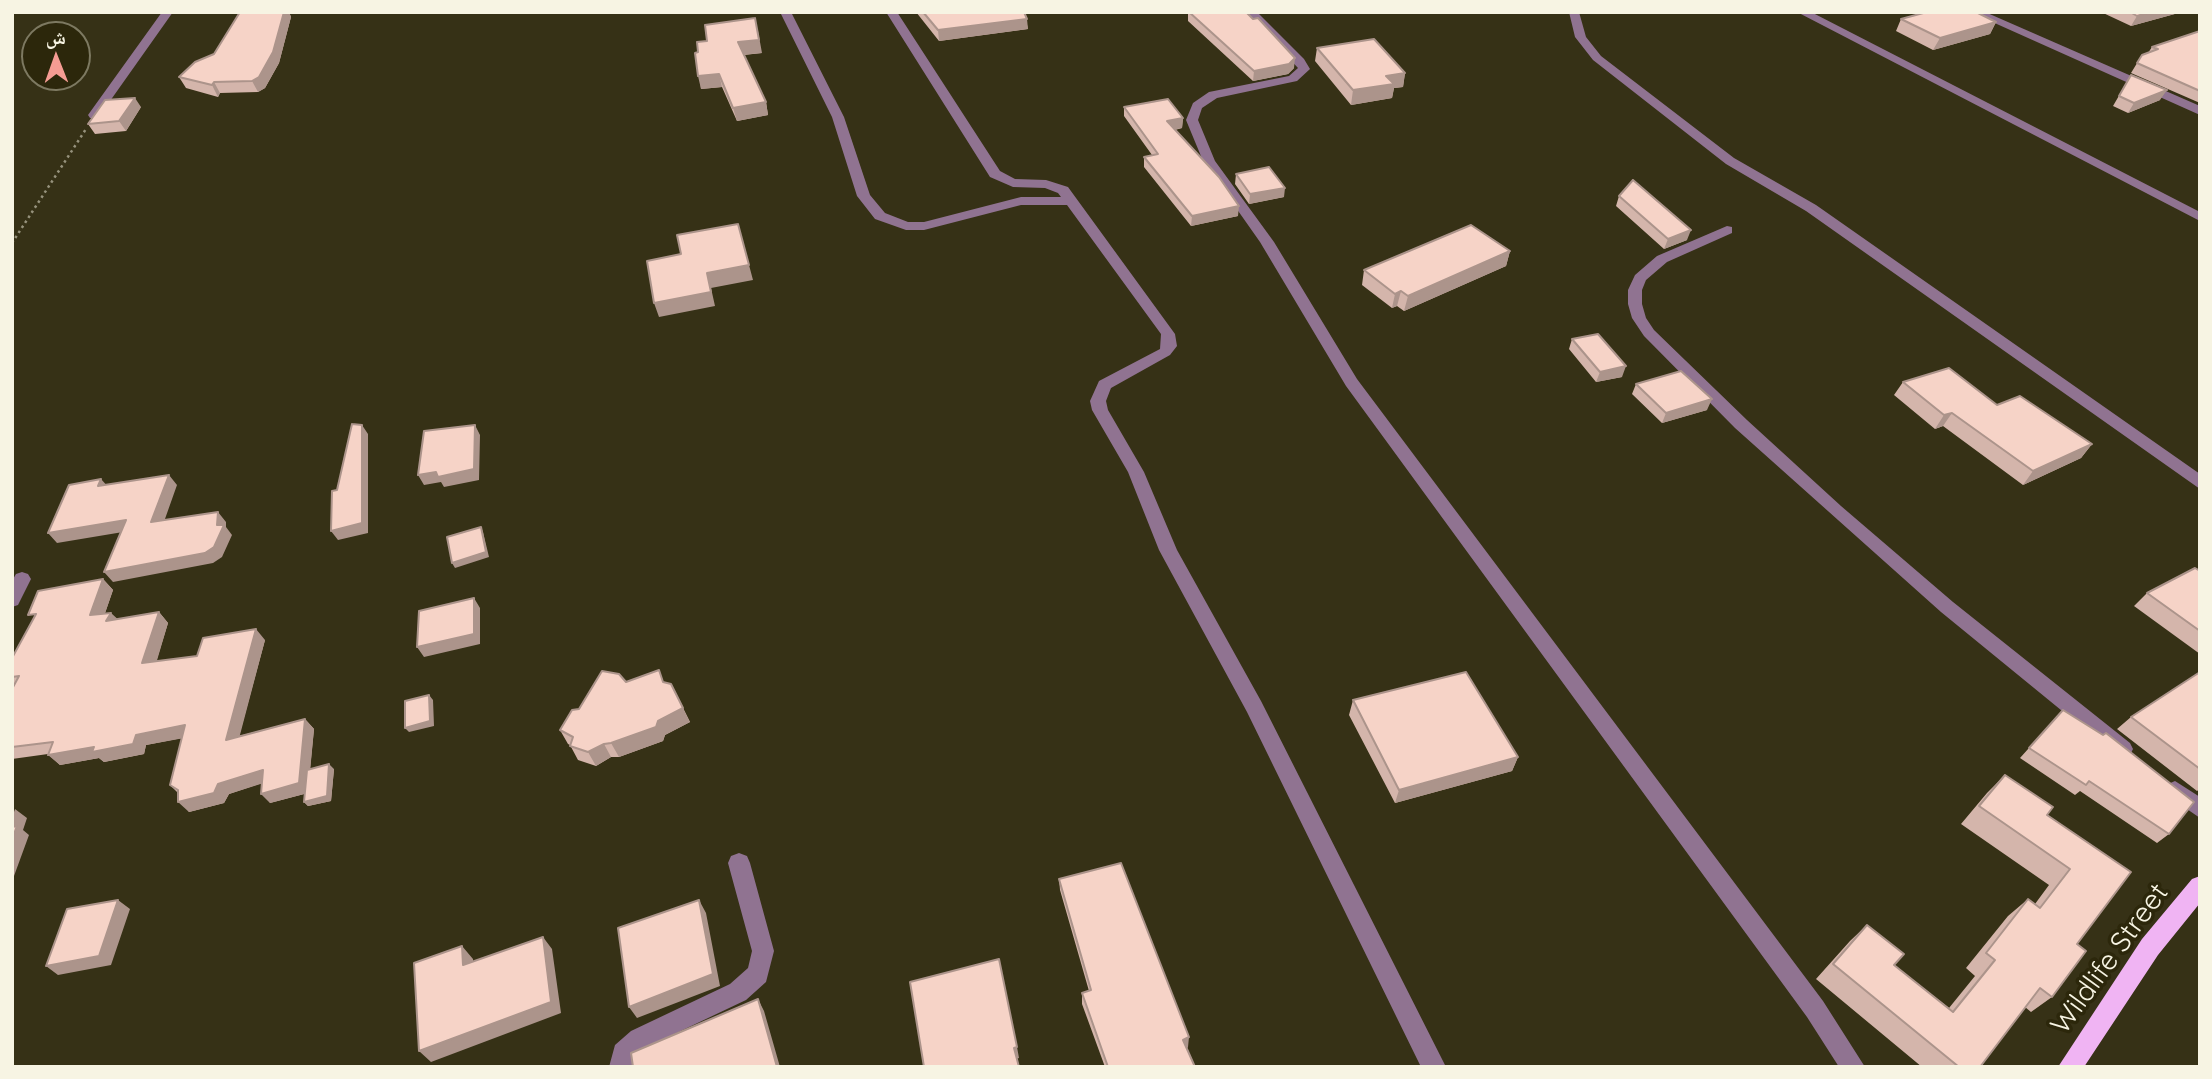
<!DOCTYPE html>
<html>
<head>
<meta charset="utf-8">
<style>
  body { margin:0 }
  #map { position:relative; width:2212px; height:1079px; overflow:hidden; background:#363116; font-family:Quicksand,"Noto Naskh Arabic",sans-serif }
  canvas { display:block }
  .frame { position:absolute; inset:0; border:14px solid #f7f4e3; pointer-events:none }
  .north { position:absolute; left:21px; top:21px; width:70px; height:70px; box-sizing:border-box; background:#2c270b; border:2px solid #7d7961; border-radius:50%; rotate:359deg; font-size:19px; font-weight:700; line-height:28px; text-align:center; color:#f7f4e3 }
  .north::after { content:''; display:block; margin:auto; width:24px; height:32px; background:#f59c93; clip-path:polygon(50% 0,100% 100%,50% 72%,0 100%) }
</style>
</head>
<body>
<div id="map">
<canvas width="2212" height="1079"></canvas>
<div class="frame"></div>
<div class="north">ش</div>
</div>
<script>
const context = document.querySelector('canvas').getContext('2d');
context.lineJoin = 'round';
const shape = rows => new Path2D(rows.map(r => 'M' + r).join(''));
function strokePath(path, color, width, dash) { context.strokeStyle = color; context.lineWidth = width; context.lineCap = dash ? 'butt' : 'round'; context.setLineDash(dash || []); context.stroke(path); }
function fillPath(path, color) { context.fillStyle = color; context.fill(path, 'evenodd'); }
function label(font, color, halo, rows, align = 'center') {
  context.font = font + ' Quicksand,sans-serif'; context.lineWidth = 7; context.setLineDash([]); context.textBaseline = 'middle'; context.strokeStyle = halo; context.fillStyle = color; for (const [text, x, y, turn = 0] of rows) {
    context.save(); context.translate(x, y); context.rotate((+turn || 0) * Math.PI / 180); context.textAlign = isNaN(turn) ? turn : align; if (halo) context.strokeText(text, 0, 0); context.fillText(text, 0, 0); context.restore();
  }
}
const path = shape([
  [12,243,86,129]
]);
const minor = shape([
  [162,12,173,12,98,118,90,118,88,115,162,12],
  [780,12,791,12,844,117,870,195,885,213,908,222,924,222,1021,197,1061,197,1058,193,1045,188,1013,187,990,177,886,12,897,12,1000,171,1015,179,1046,180,1068,187,1175,334,1177,346,1170,355,1111,388,1106,401,1108,410,1144,472,1177,550,1261,701,1446,1067,1421,1067,1247,712,1159,550,1128,472,1092,410,1090,401,1099,381,1160,349,1161,334,1067,205,1021,205,924,230,906,230,875,219,857,196,832,117,780,12],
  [1246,12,1257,12,1304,59,1310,69,1297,81,1217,98,1202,108,1198,120,1215,161,1274,242,1357,379,1823,1001,1865,1067,1839,1067,1807,1017,1346,386,1260,242,1203,161,1186,120,1193,103,1209,92,1289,76,1298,68,1246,12],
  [1569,12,1579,12,1586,37,1601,56,1734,158,1816,205,2200,474,2200,489,1806,211,1726,164,1593,60,1575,37,1569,12],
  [1797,12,1811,12,2200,212,2200,221,1797,12],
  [1970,12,1985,12,2200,106,2200,115,1970,12],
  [1727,226,1732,227,1732,233,1667,262,1646,280,1642,290,1642,304,1646,318,1654,330,1747,420,1841,506,1953,602,2130,743,2133,749,2130,755,2123,758,2116,755,1941,612,1735,428,1644,336,1632,318,1628,304,1628,290,1635,275,1657,256,1727,226],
  [22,572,28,574,31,579,18,605,12,607,12,581,16,574,22,572],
  [2175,781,2200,797,2200,818,2168,796,2165,790,2168,784,2175,781],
  [739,853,747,856,750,863,774,951,766,982,746,1000,647,1047,635,1060,633,1067,609,1067,615,1045,631,1031,730,984,748,968,752,951,728,863,731,856,739,853]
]);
const major = shape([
  [2200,876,2200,903,2158,955,2084,1067,2058,1067,2142,939,2192,879,2200,876]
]);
const wall = shape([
  [234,12,289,12,291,17,279,63,265,88,258,92,220,93,218,97,186,88,179,77,214,54,240,13],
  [916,12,1024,12,1028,29,939,41],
  [1188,12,1253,19,1294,68,1288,74,1253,81,1188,21],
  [2101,12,2182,12,2131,26],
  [1901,19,1996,22,1990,34,1933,50,1896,31],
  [2200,31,2200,103,2131,73,2142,55,2148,53,2152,47],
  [1317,48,1405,73,1403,87,1394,88,1392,98,1351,105,1315,61],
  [698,52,762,53,744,55,766,102,768,115,737,121,722,87,701,89],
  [2131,75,2160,100,2128,113,2113,106],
  [141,107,126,131,95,134,88,124],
  [1124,107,1183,118,1182,128,1175,130,1238,216,1191,226,1144,167,1144,157,1152,155,1124,116],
  [1236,174,1284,197,1249,204,1235,184],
  [1619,196,1687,240,1664,249,1616,206],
  [1510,251,1506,266,1404,311,1397,306,1392,308,1362,285,1364,270],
  [1572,339,1622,377,1596,382,1569,349],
  [1903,382,1997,405,2092,444,2081,458,2023,485,1943,426,1935,429,1894,395],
  [1636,384,1707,410,1662,423,1632,394],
  [2200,571,2200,654,2134,606,2147,593],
  [103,579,113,590,105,613,118,619,159,612,168,623,156,662,197,656,265,640,239,736,305,719,314,729,310,769,334,769,331,801,308,806,304,802,304,794,270,803,262,783,229,794,224,803,189,812,178,793,170,785,182,738,146,745,144,754,104,762,99,758,60,765,48,754,12,759,12,658],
  [2200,672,2200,789,2197,791,2117,729,2131,717],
  [626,682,664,682,683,708,690,722,665,735,663,741,619,757,611,757,596,766,578,760,570,745,568,744,560,730,579,709],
  [1353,700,1518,757,1512,771,1395,803,1349,715],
  [2063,710,2169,834,2157,843,2080,791,2075,795,2020,758],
  [2005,775,2047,815,2131,872,2077,944,2052,997,2031,1012,2025,1007,1980,1067,1922,1067,1816,979,1850,941,1867,925,1894,965,1949,1008,1975,976,1966,968,2008,916,2028,899,2035,904,2049,885,1961,824,1987,793],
  [1059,879,1188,1047,1187,1048,1195,1067,1105,1067,1082,1004,1082,993,1089,991,1060,890]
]);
const shadedWall = shape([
  [284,12,289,12,291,17,279,63,265,88,258,92,252,81],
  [2150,12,2182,12,2131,26,2137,16],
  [1027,19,1028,29,939,41,938,30],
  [1996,22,1990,34,1933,50,1940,38],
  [758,31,762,53,741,55,738,42],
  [1295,58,1294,68,1288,74,1253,81,1254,71],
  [1405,73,1403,87,1394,88,1392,98,1351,105,1353,90,1386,76],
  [719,74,722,87,701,89,698,76],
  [214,82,220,93,218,97,212,85],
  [2167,90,2160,100,2128,113,2134,103],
  [135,98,141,107,126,131,119,121],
  [766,102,768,115,737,121,733,108],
  [1183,118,1182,128,1167,131,1167,121],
  [1285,188,1284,197,1249,204,1250,194],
  [1239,206,1238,216,1191,226,1192,216],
  [1691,230,1687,240,1664,249,1668,239],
  [1510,251,1506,266,1404,311,1408,296],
  [749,265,753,280,711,288,715,306,659,317,654,303,707,273],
  [1401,291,1397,306,1392,308,1395,294],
  [1626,366,1622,377,1596,382,1600,372],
  [1712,399,1707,410,1662,423,1666,413],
  [1952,413,1943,426,1935,429,1944,415],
  [362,425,368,434,368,533,338,540,331,531],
  [475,425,480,435,479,480,444,487,441,482,424,485,418,475],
  [2092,444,2081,458,2023,485,2033,471],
  [169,475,177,485,160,533,151,522],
  [101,479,110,489,98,486],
  [218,512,226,522,226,527,232,535,222,557,213,563,113,582,104,572,217,525],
  [126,520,135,530,57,543,48,533],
  [481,527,483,532,489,557,455,568,452,563],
  [103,579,113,590,101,625,90,615],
  [474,598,480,608,480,644,424,657,417,647],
  [159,612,168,623,153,674,142,663],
  [111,613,122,623,106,621],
  [256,629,265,640,236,750,226,740],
  [429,695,433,700,434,726,409,732,405,728],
  [683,708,690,722,665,735,663,741,619,757,611,743],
  [305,719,314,729,308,793,270,803,261,794],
  [185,725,195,736,146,745,144,754,104,762,99,758,60,765,48,755,94,747,136,735],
  [604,744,611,757,596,766,588,752],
  [1518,757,1512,771,1395,803,1399,790],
  [329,764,334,769,331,801,308,806,304,802],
  [263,770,273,780,229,794,224,803,189,812,178,802,218,784],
  [15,809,27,818,23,830,29,835,14,876,12,877,12,818],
  [118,900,130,909,111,965,58,975,46,966],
  [699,900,706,913,720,986,637,1018,629,1007],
  [543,937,552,949,561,1013,431,1062,419,1051],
  [462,946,473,959,474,977,463,965],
  [758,999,764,1011,780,1067,777,1067],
  [1189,1037,1188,1047,1182,1050,1183,1040],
  [1017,1047,1019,1058,1016,1059,1014,1048]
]);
const building = shape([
  [240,12,284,12,273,52,259,77,252,81,214,82,212,85,179,77,195,62,214,54,240,12],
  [923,12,1024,12,1027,19,938,30,923,12],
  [1189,12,1246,12,1253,19,1258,18,1295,58,1289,64,1254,71,1189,12],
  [1927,12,1976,12,1996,22,1940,38,1901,19,1927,12],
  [2130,12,2150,12,2137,16,2130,12],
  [755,18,759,40,738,42,766,102,733,108,719,74,698,76,695,53,698,52,697,42,707,41,705,25,755,18],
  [2200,31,2200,91,2137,63,2142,55,2158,49,2152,47,2200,31],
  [1374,39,1405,73,1386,76,1394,84,1353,90,1317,48,1374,39],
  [2131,75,2167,90,2134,103,2119,96,2131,75],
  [135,98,119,121,88,124,105,100,135,98],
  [1168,99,1183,118,1167,121,1219,177,1239,206,1192,216,1144,157,1158,154,1124,107,1168,99],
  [1269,167,1285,188,1250,194,1236,174,1269,167],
  [1633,180,1691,230,1668,239,1619,196,1633,180],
  [738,224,749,265,707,273,711,292,654,303,647,261,681,254,677,235,738,224],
  [1471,225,1510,251,1408,296,1401,291,1395,294,1364,270,1471,225],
  [1598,334,1626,366,1600,372,1572,339,1598,334],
  [1949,368,1997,405,2020,396,2092,444,2033,471,1952,413,1944,415,1903,382,1949,368],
  [1681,371,1712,399,1666,413,1636,384,1681,371],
  [352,424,362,425,362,523,331,531,332,491,337,490,352,424],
  [475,425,474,469,438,477,436,472,418,475,424,431,475,425],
  [169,475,151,522,218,512,217,525,224,525,214,547,205,553,104,572,126,520,48,533,69,485,101,479,98,486,169,475],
  [481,527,486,552,452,563,447,537,481,527],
  [2195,568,2200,571,2200,631,2147,593,2195,568],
  [103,579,90,615,111,613,106,621,159,612,142,663,197,656,203,638,256,629,226,740,305,719,299,783,261,794,263,770,218,784,214,793,178,802,178,790,170,785,185,725,136,735,133,744,92,752,94,747,48,755,53,742,12,747,12,689,19,676,12,677,12,658,36,614,28,615,38,591,103,579],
  [474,598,474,634,417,647,419,611,474,598],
  [659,670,663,682,671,684,683,708,658,721,656,727,611,743,604,744,588,752,570,746,573,737,560,730,572,710,579,709,602,671,619,674,626,682,659,670],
  [1466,672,1518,757,1399,790,1353,700,1466,672],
  [2200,672,2200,769,2131,717,2200,672],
  [429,695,430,721,405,728,405,701,429,695],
  [2063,710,2103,735,2106,733,2194,802,2169,834,2089,781,2086,785,2029,748,2063,710],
  [329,764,327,796,304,802,307,770,329,764],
  [2005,775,2053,807,2047,815,2131,872,2077,944,2086,951,2052,997,2040,988,1980,1067,1959,1067,1833,964,1867,925,1904,954,1894,965,1953,1012,1995,960,1986,953,2028,899,2040,908,2070,869,1979,806,2005,775],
  [17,826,12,839,12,827,17,826],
  [1121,863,1189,1037,1183,1040,1195,1067,1108,1067,1082,993,1091,990,1059,879,1121,863],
  [118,900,99,956,46,966,67,909,118,900],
  [699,900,713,974,629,1007,618,928,699,900],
  [543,937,551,1002,419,1051,414,963,462,946,463,965,543,937],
  [999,959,1017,1047,1014,1048,1019,1067,924,1067,910,982,999,959],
  [758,999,777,1067,633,1067,631,1053,758,999]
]);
const nearStreetnames = [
  ["Wildlife Street",2110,959,-54]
];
strokePath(path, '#96927c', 2.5, [2.5, 3.5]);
fillPath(minor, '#907391');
fillPath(major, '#f0b4f3');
fillPath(wall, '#d4b5ab');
fillPath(shadedWall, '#ac948b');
fillPath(building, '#f6d3c7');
strokePath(building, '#ac948b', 2);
label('28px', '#f7f4e3', '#2c270b', nearStreetnames);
</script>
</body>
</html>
